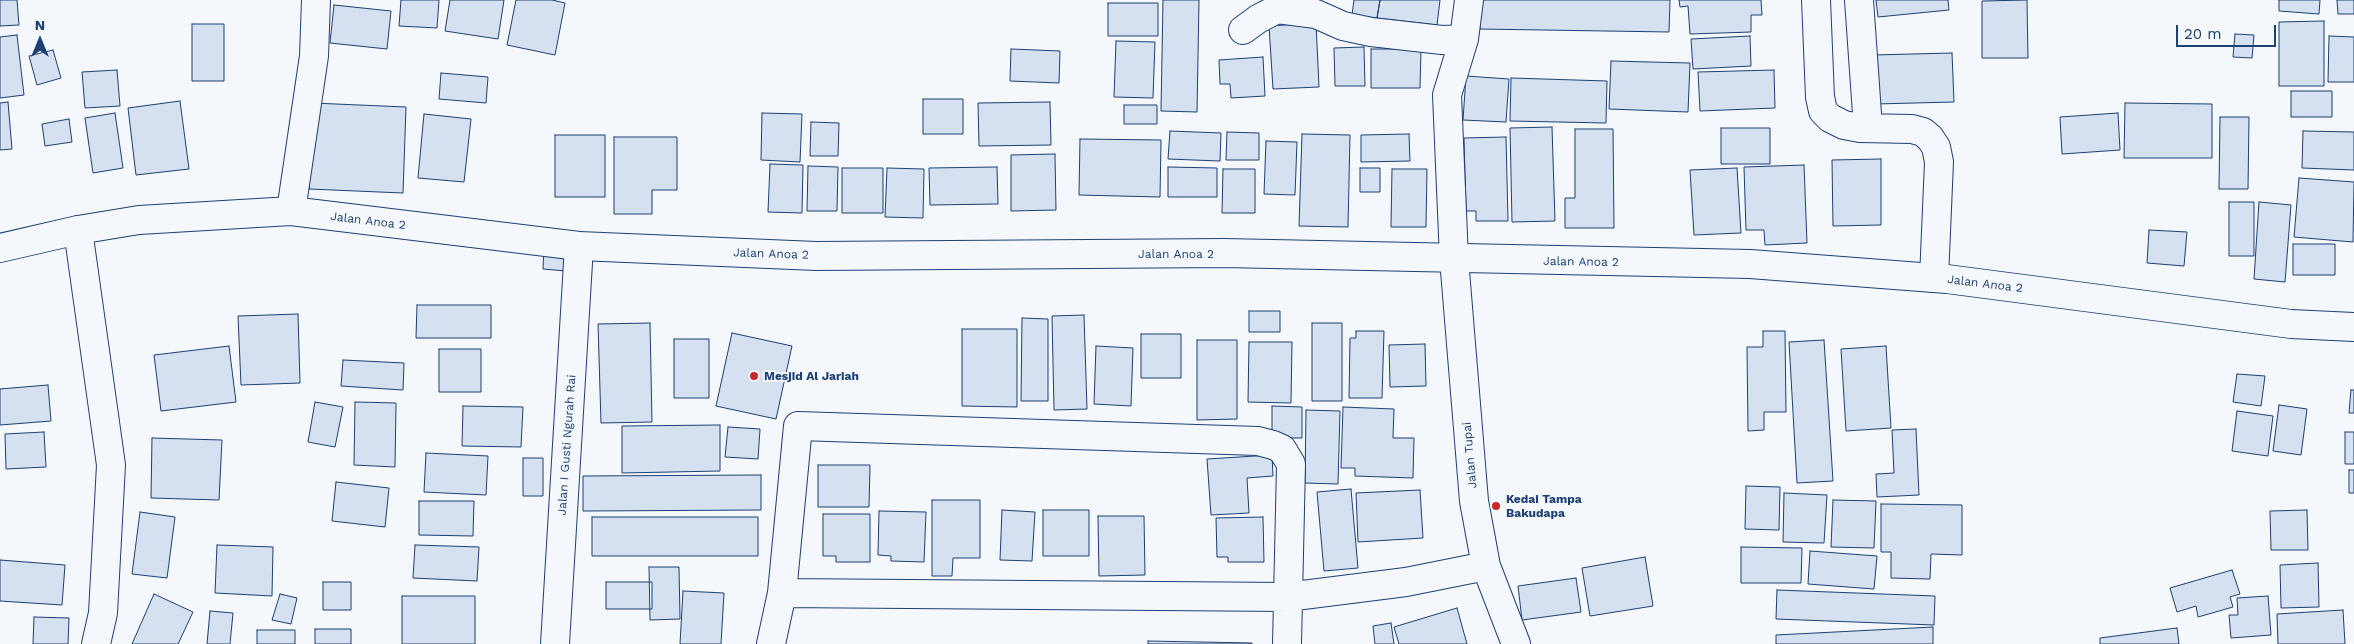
<!DOCTYPE html>
<html>
<head>
<meta charset="utf-8">
<style>
  body { margin:0 }
  #map { position:relative; width:2354px; height:644px; overflow:hidden; background:#f4f7fb; font-family:"Work Sans",sans-serif }
  canvas { display:block }
  .north { position:absolute; left:15px; top:15px; width:50px; height:50px; -webkit-text-stroke:4px #f4f7fb; paint-order:stroke; rotate:0deg; font-size:14px; font-weight:700; line-height:20px; text-align:center; color:#1d3f73 }
  .north::after { content:''; display:block; margin:auto; width:18px; height:22px; background:#1d3f73; clip-path:polygon(50% 0,100% 100%,50% 72%,0 100%) }
  .scale { position:absolute; left:2176px; top:25px; width:100px; height:22px; box-sizing:border-box; border:2px solid #1d3f73; border-top:0; padding-left:6px; font-size:15px; line-height:18px; white-space:nowrap; color:#1d3f73; -webkit-text-stroke:4px #f4f7fb; paint-order:stroke }
</style>
</head>
<body>
<div id="map">
<canvas width="2354" height="644"></canvas>
<div class="north">N</div>
<div class="scale">20 m</div>
</div>
<script>
const context = document.querySelector('canvas').getContext('2d');
context.lineJoin = 'round';
function fillPath(path, color) { context.fillStyle = color; context.fill(path, 'evenodd'); }
const shape = rows => new Path2D(rows.map(r => 'M' + r).join(''));
function strokePath(path, color, width, dash) { context.strokeStyle = color; context.lineWidth = width; context.lineCap = dash ? 'butt' : 'round'; context.setLineDash(dash || []); context.stroke(path); }
function label(font, color, halo, rows, align = 'center') {
  context.font = font + ' "Work Sans",sans-serif'; context.lineWidth = 4; context.setLineDash([]); context.textBaseline = 'middle'; context.strokeStyle = halo; context.fillStyle = color; for (const [text, x, y, turn = 0] of rows) {
    context.save(); context.translate(x, y); context.rotate((+turn || 0) * Math.PI / 180); context.textAlign = isNaN(turn) ? turn : align; if (halo) context.strokeText(text, 0, 0); context.fillText(text, 0, 0); context.restore();
  }
}
const building = shape([
  [0,0,17,0,19,25,0,26,0,0],
  [401,0,439,0,437,28,399,26,401,0],
  [450,0,504,0,498,39,445,31,450,0],
  [516,0,552,0,565,3,555,55,507,45,516,0],
  [1163,0,1199,0,1197,112,1161,111,1163,0],
  [1354,0,1380,0,1377,18,1352,15,1354,0],
  [1380,0,1440,0,1437,25,1377,18,1380,0],
  [1480,0,1670,0,1669,32,1480,29,1480,0],
  [1679,0,1761,0,1762,15,1751,15,1751,32,1690,34,1688,6,1680,7,1679,0],
  [1876,0,1948,0,1949,10,1878,17,1876,0],
  [2027,0,2028,58,1982,58,1982,1,2027,0],
  [2279,0,2320,0,2319,14,2279,11,2279,0],
  [2337,0,2354,0,2354,14,2338,14,2337,0],
  [1108,3,1158,3,1158,36,1108,36,1108,3],
  [334,5,391,11,387,49,330,43,334,5],
  [2324,21,2324,86,2279,86,2279,22,2324,21],
  [1316,23,1319,87,1273,89,1269,26,1316,23],
  [192,24,224,24,224,81,192,81,192,24],
  [2235,34,2254,35,2252,58,2233,57,2235,34],
  [17,35,24,95,0,98,0,37,17,35],
  [1750,36,1751,66,1693,69,1691,39,1750,36],
  [2329,36,2354,37,2354,82,2328,82,2329,36],
  [1116,41,1155,42,1153,98,1114,97,1116,41],
  [1364,47,1365,86,1335,86,1334,48,1364,47],
  [1011,49,1060,51,1059,83,1010,81,1011,49],
  [1371,49,1421,49,1420,88,1371,88,1371,49],
  [53,50,61,78,37,85,29,56,53,50],
  [1952,53,1954,102,1875,104,1873,55,1952,53],
  [1263,57,1265,96,1231,98,1230,84,1220,84,1219,60,1263,57],
  [1611,61,1690,63,1688,112,1609,109,1611,61],
  [117,70,120,106,85,108,82,72,117,70],
  [1774,70,1775,108,1700,111,1698,72,1774,70],
  [441,73,488,77,486,103,439,99,441,73],
  [1466,76,1509,79,1506,122,1463,120,1466,76],
  [1511,78,1607,81,1606,123,1510,121,1511,78],
  [2291,91,2332,91,2332,117,2291,117,2291,91],
  [923,99,963,99,963,134,923,134,923,99],
  [180,101,189,169,136,175,128,108,180,101],
  [8,102,12,149,0,150,0,103,8,102],
  [1050,102,1051,145,979,146,978,103,1050,102],
  [312,103,406,107,403,193,309,189,312,103],
  [2125,103,2212,104,2212,158,2124,158,2125,103],
  [1124,105,1157,105,1157,124,1124,124,1124,105],
  [115,113,123,168,93,173,85,118,115,113],
  [762,113,802,114,800,162,761,160,762,113],
  [2118,113,2120,150,2062,154,2060,117,2118,113],
  [424,114,471,119,464,182,418,178,424,114],
  [2220,117,2249,117,2248,189,2219,189,2220,117],
  [69,119,72,142,45,146,42,124,69,119],
  [811,122,839,123,838,156,810,156,811,122],
  [1552,127,1555,221,1512,222,1510,128,1552,127],
  [1721,128,1770,128,1770,164,1721,164,1721,128],
  [1575,129,1613,129,1614,228,1565,228,1565,198,1575,198,1575,129],
  [1170,131,1221,133,1220,161,1168,159,1170,131],
  [2303,131,2354,132,2354,170,2302,168,2303,131],
  [1227,132,1259,133,1259,160,1226,160,1227,132],
  [1302,134,1350,135,1348,227,1299,226,1302,134],
  [1409,134,1410,161,1361,162,1361,135,1409,134],
  [555,135,605,135,605,197,555,197,555,135],
  [614,137,677,137,677,190,652,190,652,214,614,214,614,137],
  [1506,137,1508,221,1476,221,1476,211,1466,211,1464,138,1506,137],
  [1080,139,1161,140,1160,197,1079,195,1080,139],
  [1266,141,1297,142,1295,195,1264,194,1266,141],
  [1055,154,1056,210,1011,211,1011,155,1055,154],
  [1881,159,1881,225,1833,226,1832,160,1881,159],
  [770,164,803,165,802,213,768,212,770,164],
  [1804,165,1807,243,1765,245,1764,230,1746,230,1744,167,1804,165],
  [808,166,838,167,837,211,807,211,808,166],
  [997,167,998,204,930,205,929,168,997,167],
  [1168,167,1217,168,1217,197,1168,197,1168,167],
  [842,168,883,168,883,213,842,213,842,168],
  [887,168,924,169,923,218,885,217,887,168],
  [1360,168,1380,168,1380,192,1360,192,1360,168],
  [1737,168,1741,233,1694,235,1690,170,1737,168],
  [1223,169,1255,169,1255,213,1222,213,1223,169],
  [1392,169,1427,169,1426,227,1391,227,1392,169],
  [2299,178,2354,182,2353,242,2294,237,2299,178],
  [2229,202,2254,202,2254,256,2229,256,2229,202],
  [2259,202,2291,205,2285,282,2254,279,2259,202],
  [2149,230,2187,232,2184,266,2147,263,2149,230],
  [2293,244,2335,244,2335,275,2293,275,2293,244],
  [544,246,579,249,577,272,543,269,544,246],
  [417,305,491,305,491,338,416,338,417,305],
  [1249,311,1280,311,1280,332,1249,332,1249,311],
  [298,314,300,383,241,385,238,316,298,314],
  [1084,315,1087,409,1054,410,1052,316,1084,315],
  [1022,318,1048,319,1048,401,1021,401,1022,318],
  [650,323,652,422,601,423,598,324,650,323],
  [1312,323,1342,323,1342,401,1312,401,1312,323],
  [962,329,1017,329,1017,407,962,406,962,329],
  [1356,331,1384,331,1382,398,1349,398,1350,338,1356,338,1356,331],
  [1763,331,1785,331,1786,412,1764,412,1764,430,1748,431,1747,347,1763,347,1763,331],
  [732,333,792,346,776,419,716,406,732,333],
  [1141,334,1181,334,1181,378,1141,378,1141,334],
  [674,339,709,339,709,398,674,398,674,339],
  [1197,340,1237,340,1237,419,1197,420,1197,340],
  [1824,340,1833,481,1797,483,1789,342,1824,340],
  [1249,342,1292,342,1291,403,1248,402,1249,342],
  [1425,344,1426,386,1390,387,1389,345,1425,344],
  [229,346,236,402,161,411,154,355,229,346],
  [1096,346,1133,348,1131,406,1094,404,1096,346],
  [1886,346,1891,428,1846,431,1841,349,1886,346],
  [439,349,481,349,481,392,439,392,439,349],
  [343,360,404,363,403,390,341,386,343,360],
  [2237,374,2265,376,2261,406,2233,402,2237,374],
  [48,385,51,421,0,425,0,389,48,385],
  [2351,390,2354,390,2354,413,2349,413,2351,390],
  [315,402,343,407,335,447,308,442,315,402],
  [355,402,396,403,395,467,354,465,355,402],
  [2279,405,2307,409,2301,455,2273,451,2279,405],
  [463,406,523,407,521,447,462,446,463,406],
  [1272,406,1302,407,1302,438,1272,438,1272,406],
  [1343,407,1394,409,1393,438,1414,438,1413,478,1355,476,1355,468,1341,468,1343,407],
  [1306,410,1340,411,1338,484,1305,483,1306,410],
  [2237,411,2273,416,2268,456,2232,451,2237,411],
  [720,425,720,471,622,473,622,426,720,425],
  [728,427,760,429,758,459,725,457,728,427],
  [1916,429,1919,495,1877,497,1876,474,1894,473,1892,430,1916,429],
  [44,432,46,467,6,469,5,434,44,432],
  [2345,432,2354,432,2354,464,2345,464,2345,432],
  [152,438,222,440,219,500,151,498,152,438],
  [426,453,488,456,486,495,424,492,426,453],
  [1272,455,1273,476,1247,478,1249,513,1211,515,1207,459,1272,455],
  [523,458,543,458,543,496,523,496,523,458],
  [818,465,870,465,869,507,818,507,818,465],
  [2349,470,2354,470,2354,493,2349,493,2349,470],
  [761,475,761,510,583,511,583,476,761,475],
  [336,482,389,488,385,527,332,521,336,482],
  [1746,486,1780,487,1779,530,1745,529,1746,486],
  [1351,489,1358,568,1324,571,1317,492,1351,489],
  [1420,490,1423,538,1358,542,1356,493,1420,490],
  [1784,493,1827,495,1824,543,1783,542,1784,493],
  [932,500,980,500,980,558,953,558,952,576,932,576,932,500],
  [1833,500,1876,501,1874,548,1831,547,1833,500],
  [419,501,474,501,473,536,419,535,419,501],
  [1881,504,1962,505,1962,555,1931,554,1930,579,1891,578,1891,552,1881,552,1881,504],
  [1002,510,1035,512,1032,561,1000,560,1002,510],
  [1043,510,1089,510,1089,556,1043,556,1043,510],
  [2307,510,2308,550,2271,550,2270,511,2307,510],
  [879,511,926,512,924,562,891,561,891,556,878,555,879,511],
  [140,512,175,517,167,578,132,574,140,512],
  [823,514,870,514,870,562,836,562,836,556,823,556,823,514],
  [1098,516,1144,516,1145,575,1099,576,1098,516],
  [592,517,758,517,758,556,592,556,592,517],
  [1263,517,1264,562,1228,562,1228,557,1217,557,1216,518,1263,517],
  [217,545,273,547,272,596,215,593,217,545],
  [415,545,479,547,477,581,413,578,415,545],
  [1741,547,1802,548,1801,583,1741,583,1741,547],
  [1810,551,1877,556,1874,589,1808,584,1810,551],
  [1645,557,1653,606,1590,616,1582,568,1645,557],
  [0,560,65,565,62,605,0,601,0,560],
  [2318,563,2319,607,2281,608,2280,565,2318,563],
  [649,567,679,567,680,619,650,620,649,567],
  [2232,570,2240,594,2230,597,2233,607,2198,617,2196,606,2177,612,2170,588,2232,570],
  [1576,578,1581,612,1522,620,1518,586,1576,578],
  [323,582,351,582,351,610,323,610,323,582],
  [606,582,652,582,652,609,606,609,606,582],
  [1777,590,1935,596,1934,625,1776,619,1777,590],
  [683,591,724,593,721,644,680,644,683,591],
  [154,594,193,612,178,644,132,644,154,594],
  [280,594,297,598,291,624,272,620,280,594],
  [402,596,475,596,475,644,402,644,402,596],
  [2268,596,2271,635,2231,638,2229,615,2238,615,2237,598,2268,596],
  [1457,608,1467,644,1399,644,1394,627,1457,608],
  [2343,610,2345,644,2278,644,2277,614,2343,610],
  [210,611,233,613,230,644,207,644,210,611],
  [34,617,69,618,68,644,33,644,34,617],
  [1391,623,1394,644,1375,644,1373,626,1391,623],
  [1933,627,1933,644,1776,644,1776,635,1933,627],
  [2177,628,2179,644,2100,644,2100,638,2177,628],
  [315,629,351,629,351,644,315,644,315,629],
  [257,630,295,630,295,644,257,644,257,630],
  [1148,641,1252,643,1252,644,1148,644,1148,641]
]);
const street = shape([
  [1469,0,1464,39,1447,95,1454,259,1474,501,1486,566,1516,644],
  [1816,0,1820,97,1823,111,1830,118,1844,125,1860,128,1912,129,1923,132,1930,138,1936,147,1939,162,1934,278],
  [1859,0,1868,128],
  [1243,30,1258,19,1277,9,1316,14,1343,26,1371,32,1442,40,1464,39],
  [291,211,314,56,316,0],
  [78,230,111,465,103,613,96,644],
  [782,593,1287,597,1406,582,1486,566],
  [555,644,579,246],
  [771,644,782,593,798,426,1258,441,1273,445,1282,449,1291,464,1287,644]
]);
const secondary = shape([
  [0,248,78,230,139,220,291,211,579,246,816,256,1224,253,1750,264,1947,279,2291,324,2354,327]
]);
const markers = [
  [754,376,5,"#c62828"],
  [1496,506,5,"#c62828"]
];
const streetNames = [
  ["Jalan Anoa 2",368,221,7],
  ["Jalan Anoa 2",771,254,2],
  ["Jalan Anoa 2",1176,254],
  ["Jalan Anoa 2",1581,262,1],
  ["Jalan Anoa 2",1985,284,7],
  ["Jalan I Gusti Ngurah Rai",567,445,-86],
  ["Jalan Tupai",1470,455,-95]
];
const poiNames = [
  ["Mesjid Al Jariah",764,376],
  ["Kedai Tampa",1506,499],
  ["Bakudapa",1506,513]
];
fillPath(building, '#d5e0f0');
strokePath(building, '#1d3f73', 1);
strokePath(street, '#1d3f73', 30);
strokePath(secondary, '#1d3f73', 30);
strokePath(street, '#f4f7fb', 28);
strokePath(secondary, '#f4f7fb', 28);
for (const [x, y, r, color] of markers) { const dot = new Path2D(); dot.arc(x, y, r, 0, 2 * Math.PI); context.fillStyle = color; context.fill(dot); strokePath(dot, '#f4f7fb', 2); }
label('12px', '#1d3f73', '#f4f7fb', streetNames);
label('bold 12px', '#1d3f73', '#f4f7fb', poiNames, 'left');
</script>
</body>
</html>
